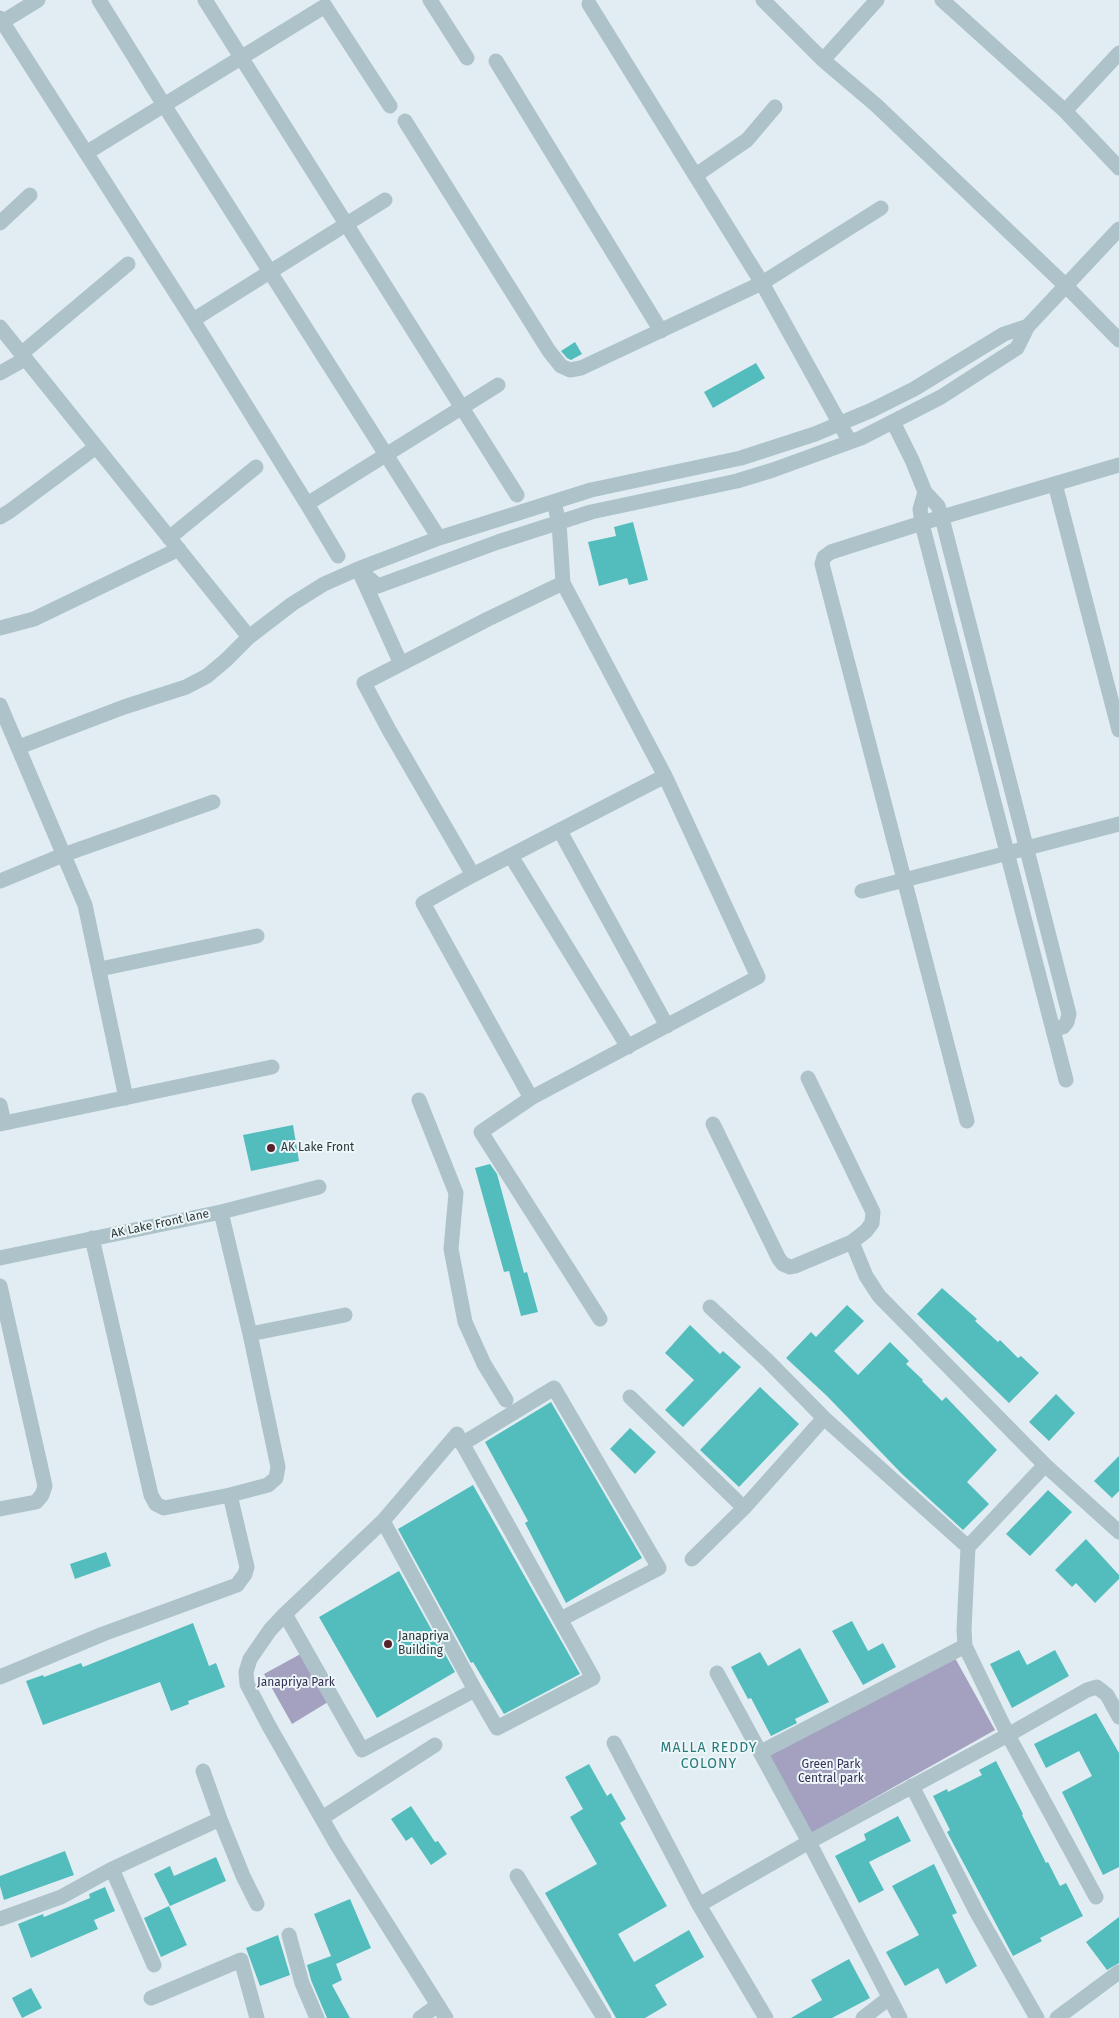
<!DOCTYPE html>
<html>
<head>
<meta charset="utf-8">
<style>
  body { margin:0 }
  canvas { display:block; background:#e1edf2 }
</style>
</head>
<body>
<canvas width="1119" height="2018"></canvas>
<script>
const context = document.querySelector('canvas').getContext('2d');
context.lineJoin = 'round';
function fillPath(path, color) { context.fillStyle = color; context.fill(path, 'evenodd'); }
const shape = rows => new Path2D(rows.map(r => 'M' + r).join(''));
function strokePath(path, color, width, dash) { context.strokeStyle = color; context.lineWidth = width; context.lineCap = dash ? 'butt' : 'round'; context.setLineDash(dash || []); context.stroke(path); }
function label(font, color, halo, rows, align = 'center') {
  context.font = font + ' "Fira Sans",sans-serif'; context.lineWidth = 4; context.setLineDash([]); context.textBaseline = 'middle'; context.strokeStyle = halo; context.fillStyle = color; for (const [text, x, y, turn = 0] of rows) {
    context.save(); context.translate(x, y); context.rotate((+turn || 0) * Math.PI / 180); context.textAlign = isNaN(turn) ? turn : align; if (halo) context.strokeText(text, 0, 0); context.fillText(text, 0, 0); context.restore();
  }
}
const green = shape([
  [306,1651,333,1699,292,1724,264,1674],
  [955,1658,995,1730,812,1833,769,1755]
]);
const building = shape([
  [575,342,582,354,571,360,567,358,561,351],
  [756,363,765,378,713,408,704,392],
  [633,522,648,580,629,585,627,578,599,586,588,542,616,536,614,527],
  [293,1125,299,1161,251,1171,243,1135],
  [490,1164,497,1174,524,1273,527,1272,538,1312,521,1316,509,1271,504,1272,475,1168],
  [942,1288,977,1319,975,1321,998,1342,1000,1340,1018,1358,1021,1356,1039,1373,1009,1403,917,1314],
  [847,1305,864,1321,834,1351,858,1375,890,1342,909,1361,906,1364,923,1380,922,1381,942,1401,946,1397,997,1450,967,1482,989,1504,963,1530,902,1474,827,1396,786,1358,811,1332,816,1337],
  [690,1325,720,1354,723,1351,741,1367,683,1427,665,1410,694,1380,665,1353],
  [760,1387,799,1424,739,1487,700,1450],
  [1056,1394,1075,1413,1049,1441,1029,1422],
  [551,1402,642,1558,566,1603,525,1523,528,1521,485,1442],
  [630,1428,656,1452,635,1474,610,1449],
  [1119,1456,1119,1491,1112,1498,1094,1481],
  [473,1485,580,1674,504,1714,473,1662,471,1663,398,1529],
  [1048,1490,1072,1512,1030,1556,1006,1534],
  [1086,1539,1119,1575,1119,1579,1095,1603,1076,1583,1072,1587,1055,1570],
  [106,1552,111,1566,75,1579,70,1564],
  [399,1571,455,1672,377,1718,319,1617],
  [852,1621,868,1651,883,1643,896,1667,863,1685,832,1631],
  [193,1623,209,1666,216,1663,225,1687,188,1701,189,1704,171,1711,160,1682,43,1725,26,1681,43,1675,44,1677,81,1663,83,1667],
  [800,1648,829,1702,795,1719,797,1723,771,1736,751,1698,748,1699,731,1667,760,1652,768,1666],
  [1019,1650,1027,1665,1055,1650,1069,1676,1012,1708,990,1664],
  [1096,1713,1119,1753,1119,1867,1103,1875,1062,1792,1092,1776,1079,1751,1046,1768,1034,1744],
  [996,1761,1023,1814,1022,1815,1046,1863,1048,1862,1060,1886,1066,1883,1083,1916,1040,1938,1042,1941,1013,1956,947,1832,950,1830,933,1796,947,1789,948,1792,982,1775,979,1770],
  [589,1764,607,1796,611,1793,626,1819,620,1823,667,1906,618,1934,634,1962,689,1930,704,1957,655,1985,667,2005,645,2018,616,2018,545,1893,597,1864,570,1817,583,1809,565,1777],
  [411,1806,435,1842,438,1841,447,1854,431,1865,412,1837,406,1841,391,1819],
  [898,1816,911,1841,869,1862,884,1890,859,1903,835,1856,866,1840,864,1834],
  [65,1851,74,1875,4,1900,0,1886,0,1876],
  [216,1857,226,1881,170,1906,154,1874,170,1866,174,1876],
  [934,1864,957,1913,952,1915,977,1966,946,1984,938,1968,905,1986,886,1952,919,1935,892,1886],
  [105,1887,115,1911,94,1920,98,1929,31,1958,18,1924,43,1914,44,1917,90,1898,89,1894],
  [350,1899,371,1948,336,1964,342,1980,332,1985,350,2018,327,2018,311,1980,307,1965,331,1956,314,1914],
  [169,1906,187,1945,161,1957,144,1918],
  [1119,1917,1119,1963,1107,1970,1086,1942],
  [278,1935,290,1975,260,1986,246,1948],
  [849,1959,870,1998,832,2018,791,2018,822,2000,811,1980],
  [31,1988,42,2008,22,2018,12,1998]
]);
const minor = shape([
  [99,0,164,105,439,538],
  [205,0,517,495],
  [430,0,467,58],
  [763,0,823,60],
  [877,0,823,60,876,105,1066,286,1119,340],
  [942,0,1065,111,1119,168],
  [589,4,762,283,850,442],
  [0,18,193,320,307,504,498,385],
  [2,22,38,0],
  [496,61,661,331],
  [1065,111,1119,53],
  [405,121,549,351,561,366,570,370,581,368,762,283,881,208],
  [86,153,325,6,390,106],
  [696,175,747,140,775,107],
  [0,223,30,195],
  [193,320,385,200],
  [0,327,249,637],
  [21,354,128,264],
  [0,373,25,359],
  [893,422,912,460,925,492,938,506,942,518,1069,1014,1067,1022,1063,1027,1053,1029],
  [1055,484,1119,730],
  [554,502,559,523,563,583,665,776,758,977,531,1098,481,1132,600,1319],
  [307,504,338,556],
  [0,517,10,511,96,447],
  [922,523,920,509,925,492],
  [922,524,1066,1080],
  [169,538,256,467],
  [358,569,378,586,498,542,591,512,737,481,773,470,861,438,941,397,1017,348,1028,326,1119,229],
  [360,573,401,664],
  [563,583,488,619,364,683,389,730,473,875,665,776],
  [0,628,34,619,179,549],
  [0,705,85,905,126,1098],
  [19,747,124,707,186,687,207,676,226,660,249,637,292,604,324,584,358,569,439,538,591,490,741,458,815,434,872,410,914,389,1004,334,1028,326],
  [560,831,667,1026],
  [511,856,628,1047],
  [473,875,423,903,531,1098],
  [0,881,63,855,213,802],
  [862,891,1119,824],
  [100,969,257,936],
  [419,1100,456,1193,451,1249,465,1322,484,1364,506,1400],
  [0,1105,4,1123],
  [967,1121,822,564,824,557,831,552,922,523,1119,465],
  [0,1124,272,1067],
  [713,1124,779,1259,783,1264,790,1267,795,1266,852,1242,866,1231,872,1223,873,1212,808,1078],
  [92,1238,151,1495,156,1504,164,1508,230,1495,268,1485,276,1478,278,1467,250,1334,221,1212],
  [852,1242,866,1276,879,1296,1045,1465,1119,1532],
  [0,1258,221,1212,319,1187],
  [0,1286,45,1486,42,1495,36,1502,0,1509],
  [710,1307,768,1361,824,1418,968,1547],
  [250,1334,345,1315],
  [630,1397,744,1508],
  [462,1444,554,1388,659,1568,561,1619],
  [1045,1465,968,1547,964,1630,965,1646,1008,1735,1096,1897],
  [692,1559,744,1508,824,1418],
  [285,1614,362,1750,475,1690,383,1521],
  [717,1673,809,1842,900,2018],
  [0,1677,103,1634,237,1585,245,1574,247,1567,230,1495],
  [614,1743,699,1905,766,2018],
  [761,1752,965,1646],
  [203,1771,220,1819],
  [912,1786,976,1911,1037,2018],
  [322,1818,435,1745],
  [112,1869,154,1965],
  [517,1876,604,2018],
  [699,1905,809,1842,1008,1735,1087,1690,1097,1687,1107,1695,1119,1717],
  [0,1919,61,1897,112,1869,220,1819,243,1876,257,1904],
  [289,1935,302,1983,317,2018],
  [151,1998,241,1960,257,2018],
  [420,2018,438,2005],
  [446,2018,337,1845,269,1726,247,1684,246,1672,250,1659,270,1630,285,1614,383,1521,457,1434,593,1678,497,1728,475,1690],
  [863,2018,889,1998],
  [1057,2018,1119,1972]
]);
const markers = [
  [271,1148,5,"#57232c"],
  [388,1644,5,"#57232c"]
];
const poiNames = [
  ["AK Lake Front",281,1148],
  ["Janapriya",398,1637],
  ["Building",398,1651]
];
const streetNames = [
  ["AK Lake Front lane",160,1224,-12]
];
const parkNames = [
  ["Janapriya Park",296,1683],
  ["Green Park",831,1765],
  ["Central park",831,1779]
];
const neighbourhoodNames = [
  ["MALLA REDDY",709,1748],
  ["COLONY",709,1764]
];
fillPath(green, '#a4a1c0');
fillPath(building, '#53bdbd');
strokePath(minor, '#adc3c9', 15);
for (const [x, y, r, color] of markers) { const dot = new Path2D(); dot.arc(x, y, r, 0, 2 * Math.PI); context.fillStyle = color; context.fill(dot); strokePath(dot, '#edf6f9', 2); }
label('12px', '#2b3738', '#edf6f9', poiNames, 'left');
label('12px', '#2b3738', '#edf6f9', streetNames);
label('12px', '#353155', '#edf6f9', parkNames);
context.letterSpacing = '1px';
label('14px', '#297b7b', '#edf6f9', neighbourhoodNames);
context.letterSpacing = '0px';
</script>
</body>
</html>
